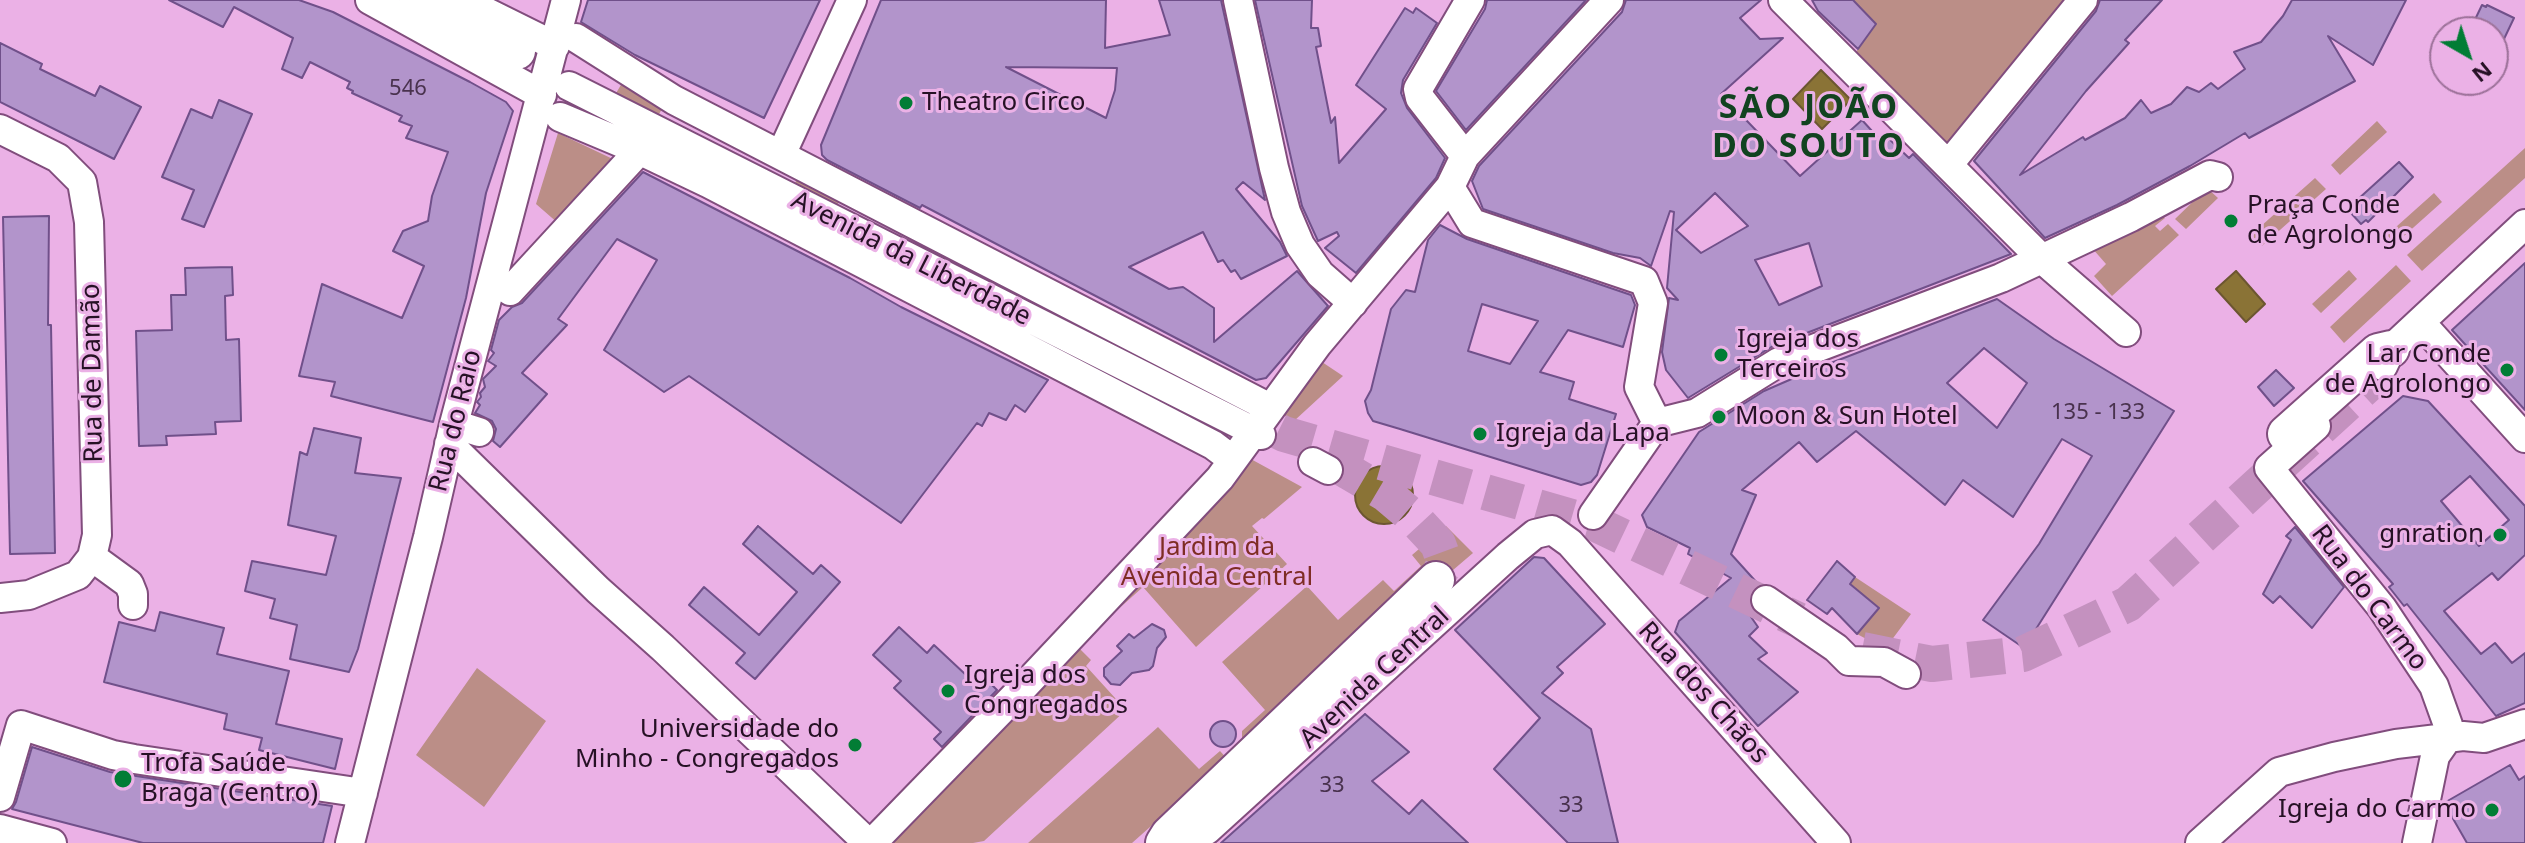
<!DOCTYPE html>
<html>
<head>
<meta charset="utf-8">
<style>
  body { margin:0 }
  #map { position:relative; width:2525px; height:843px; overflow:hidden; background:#ebb1e6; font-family:"Noto Sans",sans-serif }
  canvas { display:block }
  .north { position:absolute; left:2429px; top:16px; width:80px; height:80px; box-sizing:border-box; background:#ebb1e6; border:2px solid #9c7199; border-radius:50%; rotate:141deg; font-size:22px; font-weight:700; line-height:32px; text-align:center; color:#261125 }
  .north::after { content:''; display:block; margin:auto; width:28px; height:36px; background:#027d35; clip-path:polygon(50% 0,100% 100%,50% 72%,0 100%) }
</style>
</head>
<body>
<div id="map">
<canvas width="2525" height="843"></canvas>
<div class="north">N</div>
</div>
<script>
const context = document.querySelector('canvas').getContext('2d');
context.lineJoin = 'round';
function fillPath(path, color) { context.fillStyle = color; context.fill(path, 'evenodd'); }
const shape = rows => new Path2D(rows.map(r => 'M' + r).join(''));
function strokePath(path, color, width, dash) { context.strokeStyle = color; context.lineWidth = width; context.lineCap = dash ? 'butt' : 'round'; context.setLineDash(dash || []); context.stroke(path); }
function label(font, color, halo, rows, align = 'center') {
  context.font = font + ' "Noto Sans",sans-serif'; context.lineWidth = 6; context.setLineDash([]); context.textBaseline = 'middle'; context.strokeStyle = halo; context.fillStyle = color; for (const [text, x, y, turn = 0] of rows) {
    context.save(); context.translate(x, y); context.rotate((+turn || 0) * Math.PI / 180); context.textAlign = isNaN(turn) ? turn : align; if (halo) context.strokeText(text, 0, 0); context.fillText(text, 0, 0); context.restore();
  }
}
const green = shape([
  [1853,0,2065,0,1946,144,1856,52,1876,24],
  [622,83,664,105,658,116,615,95],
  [2377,121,2387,132,2340,175,2331,165],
  [558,133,617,161,559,224,536,204],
  [2525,148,2525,178,2422,271,2407,255],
  [2315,178,2326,189,2262,246,2251,235],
  [797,179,840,200,834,212,791,191],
  [2207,188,2218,198,2186,229,2175,219],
  [2434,193,2442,202,2395,244,2387,235],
  [2156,209,2165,218,2155,226,2160,231,2168,224,2179,235,2112,296,2094,276,2106,264,2092,248],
  [2396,265,2411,281,2344,343,2330,327],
  [2349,270,2357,279,2321,313,2312,304],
  [1319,360,1343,376,1294,421,1276,411],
  [1249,458,1302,487,1264,519,1262,518,1252,526,1287,564,1196,647,1143,587,1077,646,1091,660,1086,666,1126,710,984,841,973,843,885,843],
  [1446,526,1473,553,1439,582,1434,578,1210,787,1203,780,1132,843,1028,843,1158,727,1199,769,1220,751,1231,763,1242,753,1242,731,1265,710,1222,662,1307,586,1338,620,1383,580,1394,591,1421,566,1412,555],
  [1855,577,1911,614,1885,649,1857,634,1879,608,1860,592,1855,597,1845,591],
  [477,668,546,721,484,807,416,755]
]);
const water = shape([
  [1821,70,1851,100,1822,129,1793,99,1821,70],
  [2236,271,2265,304,2246,322,2216,289,2236,271],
  '1355 495a29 29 0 1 1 58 0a29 29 0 1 1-58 0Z'
]);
const building = shape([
  [169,0,299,0,333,12,470,82,506,102,513,111,486,193,466,298,433,422,331,396,335,382,299,376,322,284,402,318,424,266,393,251,403,231,428,221,432,196,448,152,406,138,412,126,399,121,402,116,352,93,353,91,347,88,350,82,310,62,302,78,282,69,293,38,234,7,223,27,169,0],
  [588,0,820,0,764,118,635,55,581,22,588,0],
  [881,0,1106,0,1105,48,1170,35,1159,0,1221,0,1265,200,1243,182,1236,189,1280,242,1287,256,1241,279,1235,270,1231,272,1223,260,1218,262,1203,232,1129,267,1169,289,1183,287,1214,308,1214,342,1297,271,1328,306,1266,378,1256,380,922,205,920,208,827,160,822,155,821,145,881,0],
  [1006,67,1117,68,1115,90,1106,118,1006,67],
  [1255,0,1312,0,1311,28,1318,28,1321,46,1316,47,1331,123,1335,117,1339,163,1386,109,1356,85,1405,8,1413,13,1416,8,1437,23,1403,80,1401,93,1407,108,1445,158,1436,178,1356,273,1325,248,1339,236,1337,232,1318,241,1302,206,1255,0],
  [1487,0,1586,0,1466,130,1436,91,1485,9,1487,0],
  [1626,0,1761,0,1740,18,1760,39,1783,38,1721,94,1800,176,1862,120,1881,141,1886,136,1909,158,1913,154,2011,254,1773,346,1688,398,1666,370,1662,352,1669,298,1678,300,1667,288,1674,212,1670,211,1651,266,1640,258,1613,253,1483,209,1472,181,1479,166,1622,12,1626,0],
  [1715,193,1748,226,1701,253,1676,230,1715,193],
  [1809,243,1822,286,1779,305,1755,260,1809,243],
  [1812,0,1853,0,1876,24,1858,49,1818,11,1812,0],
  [2100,0,2162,0,2125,40,2129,43,2086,91,2020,175,2083,137,2085,140,2125,118,2141,100,2151,113,2171,104,2187,87,2199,92,2211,83,2218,89,2245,69,2234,52,2261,42,2283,16,2292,0,2406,0,2373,65,2328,36,2355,81,2249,138,2245,133,2190,166,2117,205,2045,238,1974,161,2096,11,2100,0],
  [2482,5,2486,7,2487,5,2514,18,2493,62,2493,32,2469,32,2482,5],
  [0,43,42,64,40,69,95,96,100,86,141,107,114,159,0,102,0,43],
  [219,100,252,114,204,227,182,219,194,190,162,177,191,109,212,118,219,100],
  [2399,162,2413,177,2368,222,2366,220,2361,224,2350,212,2359,204,2356,201,2399,162],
  [643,172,850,278,901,307,1048,380,1025,412,1015,405,1006,420,989,413,982,426,977,423,901,523,689,376,664,392,604,350,657,260,617,239,558,319,567,325,522,373,547,394,500,447,493,441,496,429,492,421,475,413,480,405,477,402,481,397,480,393,485,387,483,379,496,366,488,361,494,353,491,350,499,320,512,307,522,303,643,172],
  [49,216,48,325,51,325,55,553,10,554,3,217,49,216],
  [1440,225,1467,239,1631,295,1635,305,1623,347,1568,330,1540,372,1574,382,1569,399,1616,414,1597,475,1591,482,1581,485,1400,429,1373,421,1368,413,1365,401,1371,390,1391,309,1406,290,1415,292,1428,240,1440,225],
  [1482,304,1538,321,1510,364,1468,351,1482,304],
  [2525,263,2525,410,2452,330,2525,263],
  [232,267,233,295,225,296,226,340,239,339,241,421,215,422,216,434,166,436,167,445,139,446,136,331,172,330,171,295,186,295,185,268,232,267],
  [1997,299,2054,339,2174,411,2024,648,1983,620,2039,544,2092,456,2062,439,2013,517,1963,480,1945,505,1856,431,1817,462,1799,442,1742,490,1756,495,1731,554,1759,585,1752,590,1749,598,1753,611,1749,614,1758,627,1749,636,1767,653,1758,659,1798,692,1758,726,1675,632,1679,621,1731,578,1688,554,1690,548,1647,527,1642,515,1699,432,1764,391,1810,371,1997,299],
  [1984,348,2027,383,1997,428,1947,383,1984,348],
  [2276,370,2294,388,2274,406,2258,387,2276,370],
  [2403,396,2428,401,2525,506,2525,555,2498,580,2492,573,2444,611,2481,654,2495,643,2512,663,2525,653,2525,703,2496,716,2407,604,2404,606,2389,587,2393,584,2303,481,2403,396],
  [2470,476,2509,520,2479,546,2441,501,2470,476],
  [314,428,361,438,355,473,401,478,358,649,349,672,290,659,297,625,270,618,275,599,245,591,252,561,326,575,336,536,288,525,300,452,307,455,314,428],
  [758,526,813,574,821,565,840,582,755,679,736,663,745,653,689,605,704,587,759,635,797,592,743,544,758,526],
  [2295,527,2344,587,2312,628,2280,596,2273,603,2263,594,2291,540,2286,536,2295,527],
  [1534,557,1544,558,1605,624,1557,667,1563,673,1542,693,1591,729,1618,843,1568,843,1494,769,1540,718,1455,630,1534,557],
  [1837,561,1855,577,1850,584,1879,608,1857,634,1832,608,1827,614,1807,600,1837,561],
  [160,612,224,628,217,654,289,671,276,724,342,739,335,769,259,750,262,738,224,729,227,714,104,682,119,622,155,631,160,612],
  [1152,624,1164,630,1166,637,1157,648,1153,666,1149,670,1132,673,1120,685,1111,684,1104,676,1104,668,1122,651,1117,646,1129,634,1134,638,1152,624],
  [899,627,927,653,934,645,981,689,988,681,997,690,942,747,934,739,941,732,894,688,901,681,873,655,899,627],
  [1365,714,1409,752,1372,781,1409,814,1422,800,1468,843,1221,843,1365,714],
  '1210 734a13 13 0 1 1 26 0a13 13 0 1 1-26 0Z',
  [32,747,110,772,332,806,323,843,143,843,12,809,16,802,32,747],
  [2510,765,2519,780,2525,776,2525,843,2467,843,2444,803,2510,765]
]);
const majorTunnel = shape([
  [1230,407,1284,434,1596,524,1798,620],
  [1332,462,1386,494,1413,517,1438,544,1445,563,1436,580],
  [1862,650,1932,664,2023,654,2128,604,2374,379]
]);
const minor = shape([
  [370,0,542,95],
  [462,0,555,46],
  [1238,0,1274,168,1286,212,1300,245,1320,274,1353,303],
  [1783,0,2043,260,2126,332],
  [576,38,674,100,1270,408],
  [569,86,1261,435],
  [560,117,641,151,708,183,1213,445,1233,460],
  [0,129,58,158,82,182,89,222,97,535,92,557,78,575,29,595,0,598],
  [781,155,852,0],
  [1465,156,1420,98,1418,89,1470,0],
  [1949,164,2083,0],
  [1450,187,1472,223,1644,281,1653,303,1639,387,1657,423],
  [510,291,650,139],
  [2420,322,2525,438],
  [2383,366,2391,349,2525,224],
  [454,424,479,432],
  [2316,426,2269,468,2382,608,2434,686,2448,725,2447,739],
  [449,444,598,590,663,648,868,843],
  [1313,462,1328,470],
  [1593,515,1657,423,1697,413,1779,362,2001,278,2131,217,2210,175,2218,177],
  [92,557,129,584,133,594,133,605],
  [1766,600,1836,648,1849,661,1884,662,1906,674],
  [0,797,21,725,113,755,134,759,363,793],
  [0,829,52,843],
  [350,843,428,537,454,424,566,0],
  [872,843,1014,697,1220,478,1317,345,1450,187,1465,156,1609,0],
  [1183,843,1207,830,1508,556,1535,534,1552,530,1570,543,1836,843],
  [2200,843,2279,772,2334,757,2396,744,2463,736,2484,738,2525,724],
  [2417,843,2435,756,2447,739]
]);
const major = shape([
  [417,0,517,51],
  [2286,434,2378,352,2391,349],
  [1164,843,1169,835,1436,580]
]);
const markers = [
  [906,103,8,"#027d35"],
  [2231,221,8,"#027d35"],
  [1721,355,8,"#027d35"],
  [2507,370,8,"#027d35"],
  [1719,417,8,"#027d35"],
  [1480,434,8,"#027d35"],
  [2500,535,8,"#027d35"],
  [948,691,8,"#027d35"],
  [855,745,8,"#027d35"],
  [123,779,10,"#027d35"],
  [2492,810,8,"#027d35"]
];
const numberNames = [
  ["546",408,89],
  ["135 - 133",2098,413],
  ["33",1332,786],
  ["33",1571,806]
];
const poiNames = [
  ["Theatro Circo",922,103],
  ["Praça Conde",2247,206],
  ["de Agrolongo",2247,236],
  ["Igreja dos",1737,340],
  ["Terceiros",1737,370],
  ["Lar Conde",2491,355,"right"],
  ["de Agrolongo",2491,385,"right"],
  ["Moon & Sun Hotel",1735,417],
  ["Igreja da Lapa",1496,434],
  ["gnration",2484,535,"right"],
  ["Igreja dos",964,676],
  ["Congregados",964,706],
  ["Universidade do",839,730,"right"],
  ["Minho - Congregados",839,760,"right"],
  ["Trofa Saúde",141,764],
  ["Braga (Centro)",141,794],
  ["Igreja do Carmo",2476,810,"right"]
];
const streetNames = [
  ["Avenida da Liberdade",911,259,27],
  ["Rua de Damão",93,373,-91],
  ["Rua do Raio",456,421,-76],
  ["Rua do Carmo",2369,598,53],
  ["Avenida Central",1375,678,-43],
  ["Rua dos Chãos",1703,693,48]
];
const parkNames = [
  ["Jardim da",1217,548],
  ["Avenida Central",1217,578]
];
const districtNames = [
  ["SÃO JOÃO",1809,108],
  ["DO SOUTO",1809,147]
];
fillPath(green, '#bb8e87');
fillPath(water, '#8a7336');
strokePath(water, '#6c5631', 2);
fillPath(building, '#b294cb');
strokePath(building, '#70508a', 2);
strokePath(majorTunnel, '#c491bf', 36, [36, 18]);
strokePath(minor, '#814d7d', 32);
strokePath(major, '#814d7d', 40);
strokePath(minor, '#fff', 28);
strokePath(major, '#fff', 36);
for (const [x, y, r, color] of markers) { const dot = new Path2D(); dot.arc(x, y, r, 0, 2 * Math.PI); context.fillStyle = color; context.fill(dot); strokePath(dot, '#ebb1e6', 3); }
label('22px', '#49324e', null, numberNames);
label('26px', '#261125', '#ebb1e6', poiNames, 'left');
label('26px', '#261125', '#ebb1e6', streetNames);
label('26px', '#7e2d24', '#ebb1e6', parkNames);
context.letterSpacing = '2px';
label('bold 34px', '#124320', '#ebb1e6', districtNames);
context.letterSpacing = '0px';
</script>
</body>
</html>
